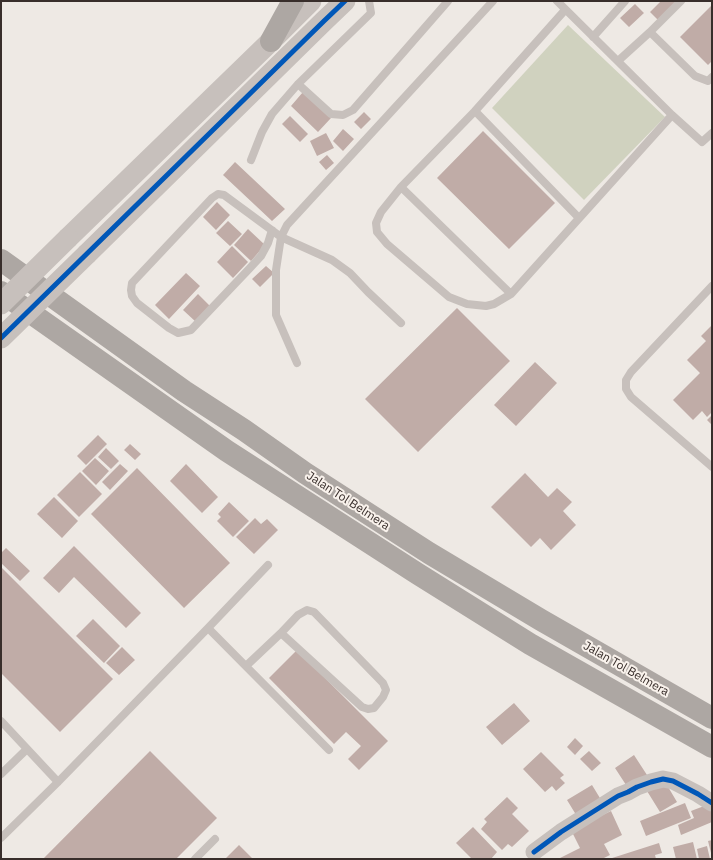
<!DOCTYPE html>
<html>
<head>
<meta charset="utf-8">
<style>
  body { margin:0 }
  #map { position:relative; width:713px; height:860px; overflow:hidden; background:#eee9e4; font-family:"IBM Plex Sans",sans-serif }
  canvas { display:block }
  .frame { position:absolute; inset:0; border:2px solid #382e2b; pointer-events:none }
</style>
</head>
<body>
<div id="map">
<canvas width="713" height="860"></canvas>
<div class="frame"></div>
</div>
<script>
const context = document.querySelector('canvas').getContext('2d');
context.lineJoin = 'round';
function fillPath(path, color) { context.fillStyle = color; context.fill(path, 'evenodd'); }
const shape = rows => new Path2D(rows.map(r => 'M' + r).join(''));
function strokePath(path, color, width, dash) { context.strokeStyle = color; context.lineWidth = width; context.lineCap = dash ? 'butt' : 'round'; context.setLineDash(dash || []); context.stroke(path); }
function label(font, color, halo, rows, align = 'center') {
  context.font = font + ' "IBM Plex Sans",sans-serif'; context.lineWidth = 4; context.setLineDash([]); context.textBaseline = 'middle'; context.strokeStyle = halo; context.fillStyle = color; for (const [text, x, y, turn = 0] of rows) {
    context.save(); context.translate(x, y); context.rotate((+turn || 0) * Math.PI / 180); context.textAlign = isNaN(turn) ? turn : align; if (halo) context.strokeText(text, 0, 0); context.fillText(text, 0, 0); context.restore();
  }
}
const green = shape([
  [568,25,665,117,584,200,492,108]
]);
const building = shape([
  [661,1,677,1,658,20,650,12],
  [635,4,644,13,629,27,620,18],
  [712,5,712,61,708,65,680,37],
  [303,92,331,118,318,132,291,106],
  [364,112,371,119,361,129,354,122],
  [290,116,308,134,300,142,282,124],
  [343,129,354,139,343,151,333,141],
  [483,131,555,203,509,249,437,178],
  [326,133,334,148,317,156,310,141],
  [327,155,334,163,326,170,319,162],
  [235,162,285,209,272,221,223,175],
  [217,202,230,215,216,230,203,217],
  [228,221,242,234,230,246,216,233],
  [248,229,265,245,251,261,234,245],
  [232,246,248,262,233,278,217,262],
  [266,266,274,273,260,287,252,279],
  [186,273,200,286,169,319,155,305],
  [198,294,210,306,196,322,183,310],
  [457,308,510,361,418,452,365,399],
  [712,325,712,412,707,417,702,411,693,420,673,400,700,373,687,360,706,341,701,336],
  [535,362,557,383,516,426,494,405],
  [712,415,712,425,707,420],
  [98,435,107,444,86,465,77,456],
  [130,444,141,454,135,460,124,450],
  [106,448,119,461,111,469,98,457],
  [95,458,109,471,96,485,82,471],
  [120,464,128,471,110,490,102,482],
  [186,464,218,497,202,513,170,481],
  [137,468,230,563,184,608,91,514],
  [80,472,102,494,79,517,57,495],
  [525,473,548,497,557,488,572,502,563,511,576,525,551,550,540,538,531,547,491,507],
  [54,497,78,521,62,538,37,514],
  [229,502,249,521,233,537,217,521,221,517,218,514],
  [255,518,261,524,267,519,278,530,254,554,236,537],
  [74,546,141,613,126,628,74,577,59,593,43,578],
  [6,548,30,571,20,581,1,563,1,553],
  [1,567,113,679,60,732,1,673],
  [93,619,120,646,104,663,76,636],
  [122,647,135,660,119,675,106,663],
  [297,650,388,741,359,770,348,759,361,746,346,732,334,744,269,678],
  [514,703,530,721,502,745,486,727],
  [575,738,583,746,575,755,567,747],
  [150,751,217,818,176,859,43,859],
  [589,751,601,763,592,771,580,759],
  [541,752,564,775,560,778,565,783,556,791,552,786,545,792,523,769],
  [634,755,647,775,628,788,615,768],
  [664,780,677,802,660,812,647,791],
  [592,785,603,803,578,818,567,800],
  [507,797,518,808,512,814,529,831,512,847,508,844,502,850,481,829,487,822,484,819],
  [685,803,691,818,646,836,640,821],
  [712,803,712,822,681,835,678,825,694,818,691,811],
  [611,811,622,835,604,844,610,855,602,859,561,859,560,858,580,848,571,830],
  [473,827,497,852,491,859,472,859,456,843],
  [712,840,712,853,711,853,708,841],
  [693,842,697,859,676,859,673,847],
  [659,843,662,853,655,855,656,859,609,859],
  [239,845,253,859,225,859],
  [707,846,710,859,699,859,697,849]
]);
const service = shape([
  [557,1,672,115,702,142,712,133],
  [565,10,475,111,579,218],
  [650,32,681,1],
  [593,37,625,1],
  [618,61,650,32,695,76,708,81,712,77],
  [298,84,331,114,343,115,353,110,448,1],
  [475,111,401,187,381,212,376,223,377,232,387,244,449,297,467,304,486,306,494,304,511,294,672,115],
  [251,160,262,132,272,114,298,84,371,13,369,1],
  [401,187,511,294],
  [272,230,268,243,261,256,249,269,191,330,178,333,169,328,137,303,132,296,131,290,132,283,212,198,218,194,224,195,281,237,332,260,350,273,368,292,401,323],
  [712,286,631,372,626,380,626,389,631,397,711,466,712,467],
  [297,363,276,315,276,270,281,237,287,225,493,1],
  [208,628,329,750],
  [246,666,281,633,298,615,307,610,314,612,383,683,386,690,383,697,374,708,368,709,362,707,281,633],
  [1,721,58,782],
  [1,774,27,749],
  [1,838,58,782,208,628,268,565],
  [195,859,215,839]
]);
const minor = shape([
  [534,852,561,832,618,796,628,792,637,787,651,782,663,779,673,781,698,794,712,803]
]);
const tertiary = shape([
  [68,238,271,41,311,1],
  [87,254,324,21,345,1]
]);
const motorway = shape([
  [271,41,293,1],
  [1,260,184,391,244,430,305,473,429,553,541,620,712,718],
  [1,292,227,451,418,574,530,644,712,747]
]);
const tertiaryBridge = shape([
  [1,304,68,238],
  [1,338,87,254]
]);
const cycleway = shape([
  [1,338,324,21,345,1],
  [534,852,561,832,618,796,628,792,637,787,651,782,663,779,673,781,698,794,712,803]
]);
const streetNames = [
  ["Jalan Tol Belmera",348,501,33],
  ["Jalan Tol Belmera",626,669,30]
];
fillPath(green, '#d0d2bf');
fillPath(building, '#c0aca7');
strokePath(service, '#c7c0bc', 8);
strokePath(minor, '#c7c0bc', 17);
strokePath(tertiary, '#c7c0bc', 21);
strokePath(motorway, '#ada7a3', 22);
strokePath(tertiaryBridge, '#c7c0bc', 21);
strokePath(cycleway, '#0057b8', 5);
label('12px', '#382e2b', '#f9f2ec', streetNames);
</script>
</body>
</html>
